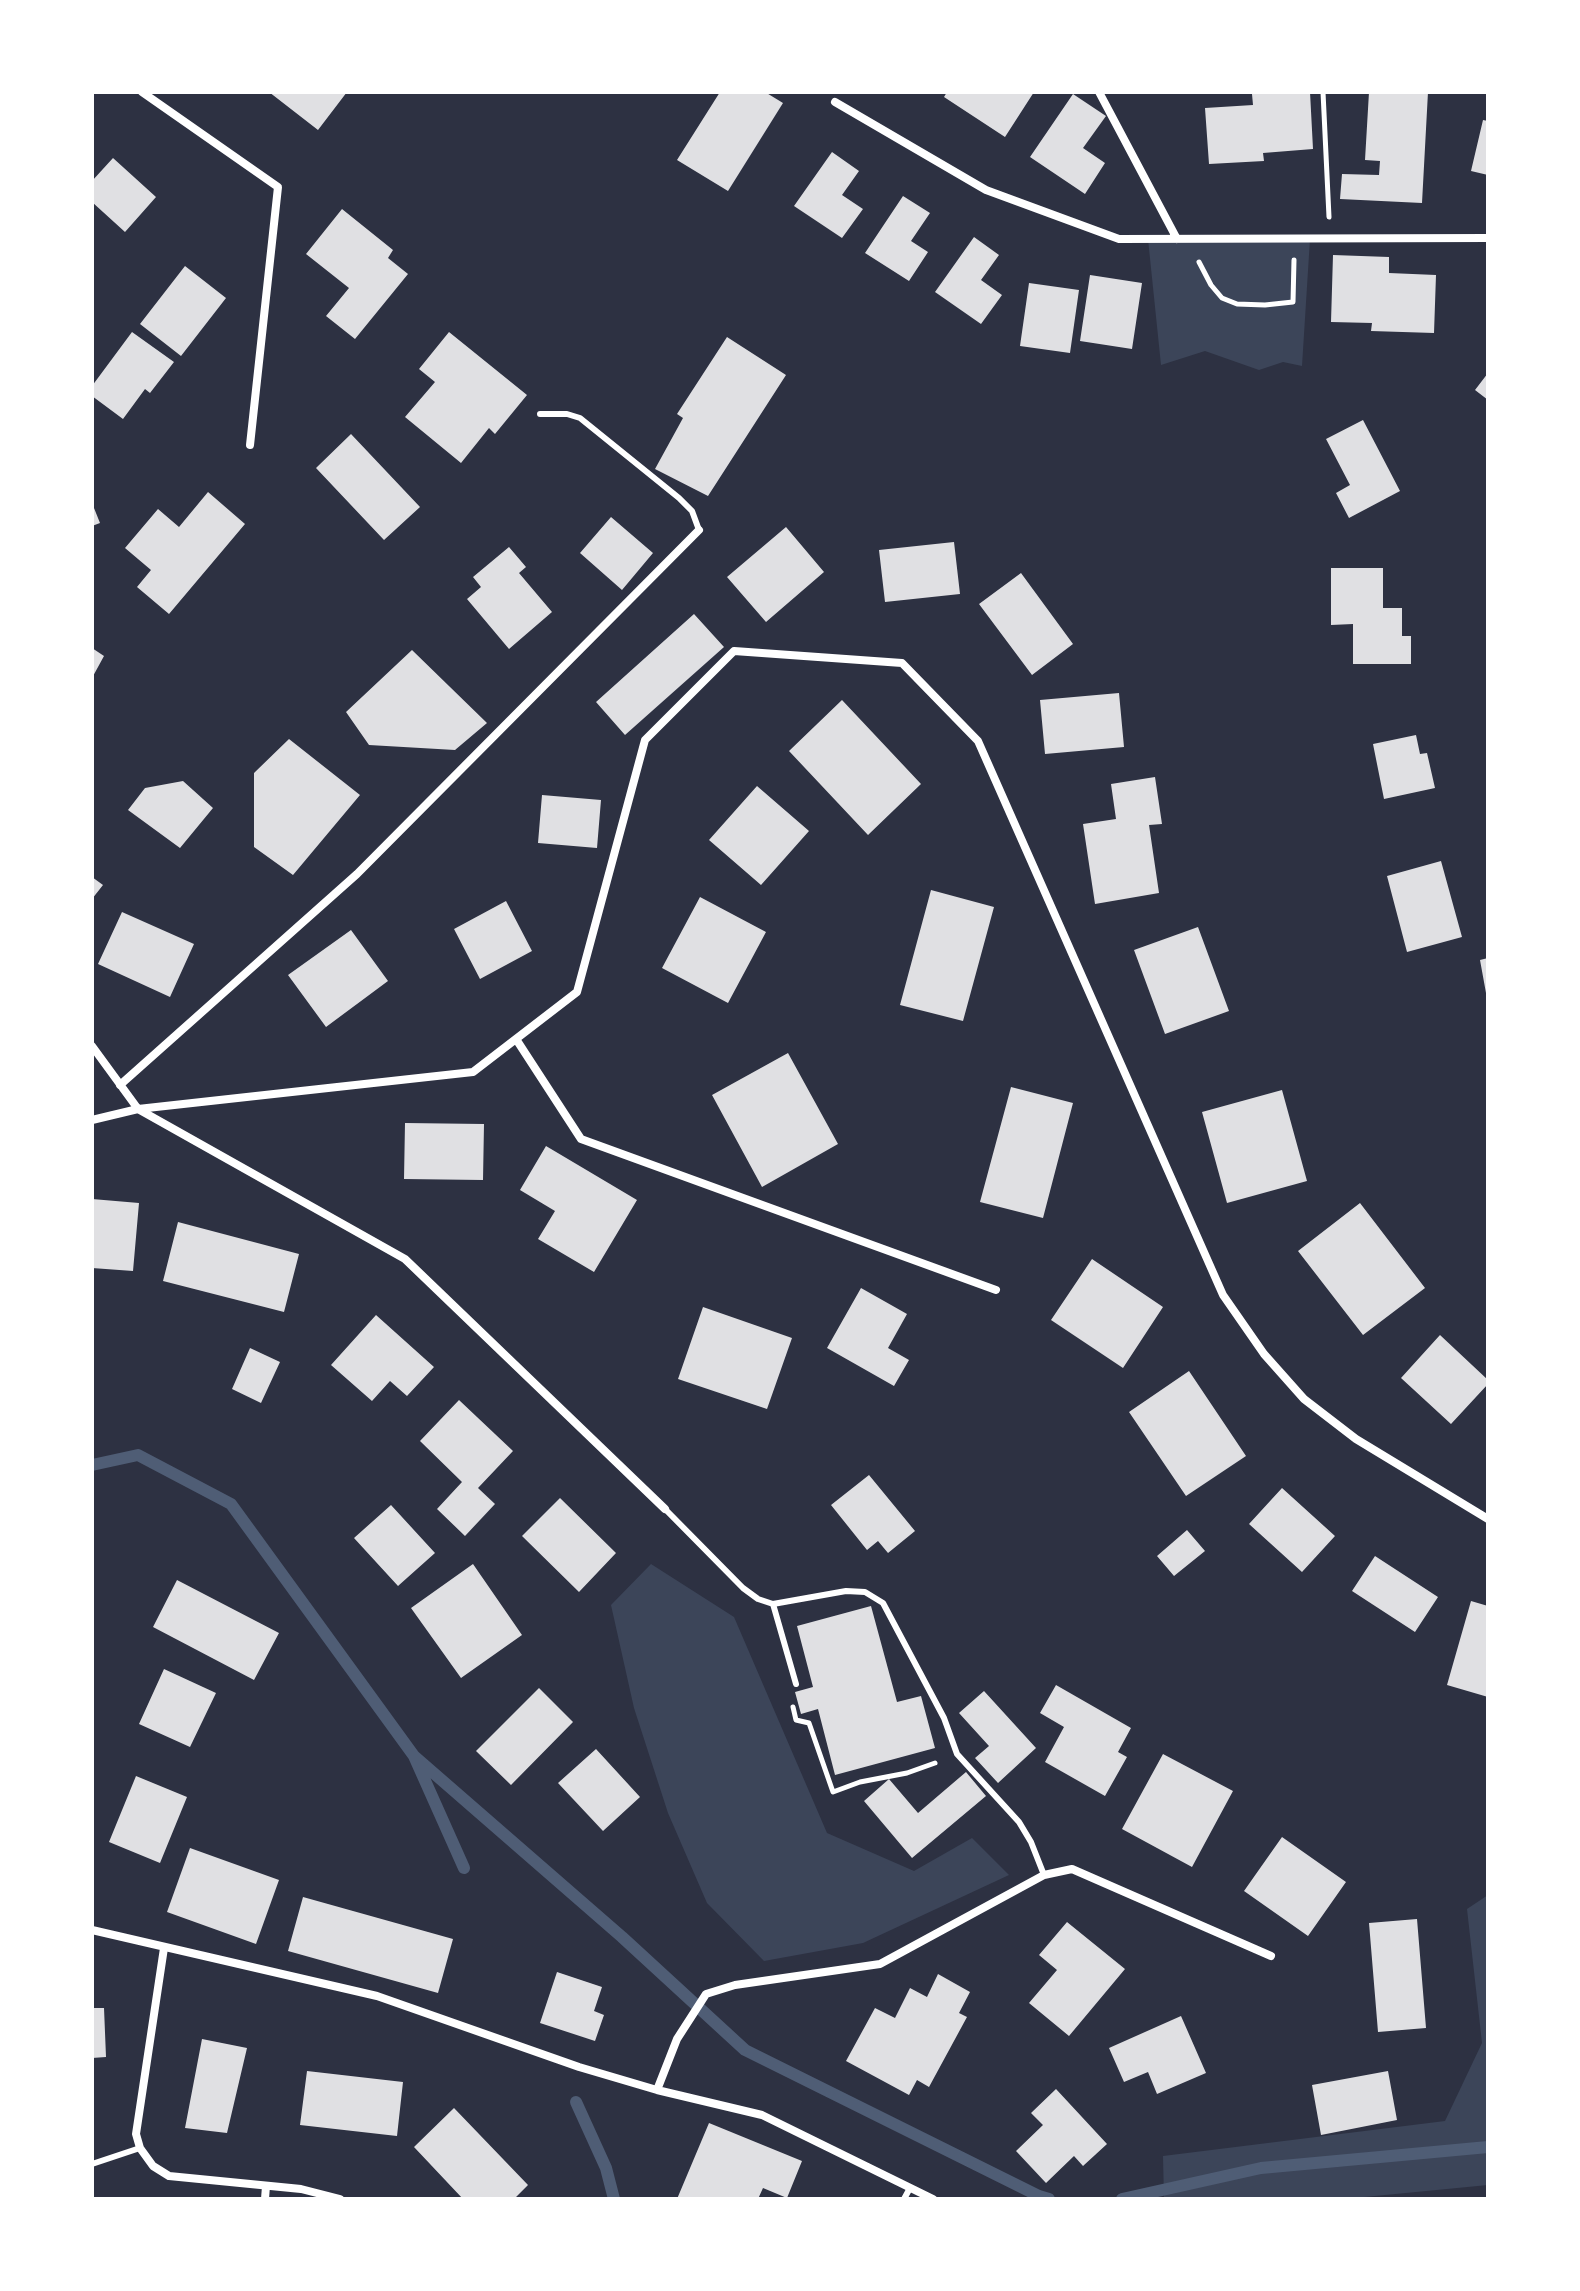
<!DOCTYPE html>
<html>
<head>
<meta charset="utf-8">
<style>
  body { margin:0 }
  #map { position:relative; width:1580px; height:2291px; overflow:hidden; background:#2d3142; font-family:Arial,sans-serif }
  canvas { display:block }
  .frame { position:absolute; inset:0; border:94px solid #fff; pointer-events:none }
</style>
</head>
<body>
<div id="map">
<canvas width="1580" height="2291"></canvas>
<div class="frame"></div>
</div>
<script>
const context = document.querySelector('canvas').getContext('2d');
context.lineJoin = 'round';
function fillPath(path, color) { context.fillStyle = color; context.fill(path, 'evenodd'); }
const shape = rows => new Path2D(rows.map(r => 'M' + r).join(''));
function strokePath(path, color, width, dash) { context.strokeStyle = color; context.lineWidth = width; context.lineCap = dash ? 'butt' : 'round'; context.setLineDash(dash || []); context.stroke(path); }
const green = shape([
  [1148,239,1310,239,1302,366,1283,362,1259,370,1205,351,1161,365],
  [651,1564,734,1617,827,1833,914,1871,972,1838,1009,1875,863,1943,764,1961,707,1903,668,1813,634,1708,611,1605],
  [1488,1895,1488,2185,1344,2199,1164,2199,1163,2156,1445,2121,1482,2043,1467,1909]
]);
const stream = shape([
  [92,1465,138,1455,231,1504,414,1756,464,1868],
  [414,1756,622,1937,745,2050,1039,2196,1049,2199],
  [576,2102,606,2168,614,2199],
  [1122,2199,1261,2168,1488,2147]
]);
const building = shape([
  [269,92,347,92,318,130],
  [720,92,765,92,783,103,728,191,677,160],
  [947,92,1034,92,1005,137,944,97],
  [1276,92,1310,92,1313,149,1263,153,1264,161,1209,164,1205,108,1253,105,1252,94],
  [1369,92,1428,92,1422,203,1340,199,1342,174,1379,175,1380,161,1365,160],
  [1073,94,1106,116,1083,148,1105,163,1085,194,1030,157],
  [1483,120,1488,121,1488,175,1471,171],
  [832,152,859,171,842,195,863,209,842,238,794,206],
  [113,158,156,197,125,232,92,202,92,181],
  [903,196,930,213,911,241,928,252,909,281,865,253],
  [342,209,393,250,388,258,408,274,355,339,326,316,349,288,306,254],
  [974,237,999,255,981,280,1002,295,981,324,935,292],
  [1333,255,1389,257,1389,273,1436,275,1434,333,1371,331,1372,323,1331,322],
  [185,266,226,298,181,356,140,324],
  [1090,275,1142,283,1132,349,1080,341],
  [1029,283,1079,290,1070,353,1020,346],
  [132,332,174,362,150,393,145,389,123,419,92,396,92,386],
  [449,332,527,395,495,434,489,428,461,463,405,417,435,382,419,369],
  [727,337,786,375,708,496,655,469,683,418,677,414],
  [1488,373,1488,400,1475,390],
  [1363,420,1400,491,1349,518,1336,493,1350,485,1326,439],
  [351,434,420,507,384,540,316,468],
  [208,492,245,524,169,614,137,587,151,570,125,548,158,509,179,527],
  [92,503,100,523,92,526],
  [611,517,653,553,622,590,580,553],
  [786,527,824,572,766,622,727,577],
  [954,542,960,594,885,602,879,550],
  [509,547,526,567,519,573,552,612,509,649,467,599,481,587,473,577],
  [1331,568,1383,568,1383,608,1402,608,1402,636,1411,636,1411,664,1353,664,1353,624,1331,625],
  [1021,573,1073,644,1032,675,979,604],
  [694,614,724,647,625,735,596,702],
  [92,648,104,656,92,678],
  [412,650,487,723,455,750,369,745,346,712],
  [1119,693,1124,747,1045,754,1040,700],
  [842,700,921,784,868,835,789,751],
  [1416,735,1420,754,1427,753,1435,788,1384,799,1373,744],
  [289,739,360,795,293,875,254,847,254,773],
  [1155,777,1162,824,1149,825,1159,893,1095,904,1083,824,1116,819,1111,784],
  [183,781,213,808,180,848,128,810,145,788],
  [757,786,809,831,761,885,709,840],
  [542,795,601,800,597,848,538,843],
  [1441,861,1462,937,1407,952,1387,876],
  [92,877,103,885,92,899],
  [931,890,994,907,963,1021,900,1005],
  [700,897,766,932,728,1003,662,968],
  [506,901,532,951,480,979,454,929],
  [122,912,194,944,170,997,98,964],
  [1198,927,1229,1011,1165,1034,1134,950],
  [351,930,388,981,326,1027,288,975],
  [1488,958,1488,993,1486,993,1480,960],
  [788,1053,838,1144,762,1187,712,1095],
  [1011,1087,1073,1103,1043,1218,980,1202],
  [1282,1090,1307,1181,1227,1203,1202,1112],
  [405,1123,484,1124,483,1180,404,1179],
  [546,1146,637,1200,594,1272,538,1239,555,1211,520,1190],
  [92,1199,139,1203,133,1271,92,1268],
  [1360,1203,1425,1288,1363,1335,1298,1251],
  [178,1222,299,1254,284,1312,163,1281],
  [1092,1259,1163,1307,1123,1368,1051,1320],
  [861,1288,907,1314,888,1348,909,1360,894,1386,827,1348],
  [703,1307,792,1338,767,1409,678,1379],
  [376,1315,434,1367,407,1396,390,1381,372,1401,331,1365],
  [1440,1335,1488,1380,1488,1384,1451,1424,1401,1378],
  [250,1348,280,1362,261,1403,232,1389],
  [1189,1371,1246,1456,1186,1496,1129,1412],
  [459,1400,513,1451,478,1488,495,1504,465,1536,437,1509,462,1482,420,1441],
  [869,1475,915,1531,888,1553,878,1541,867,1550,831,1505],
  [1282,1488,1335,1536,1302,1572,1249,1524],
  [560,1498,616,1553,579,1592,522,1536],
  [391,1505,435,1553,398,1586,354,1538],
  [1187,1530,1205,1551,1174,1576,1157,1556],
  [1375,1556,1438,1597,1415,1632,1352,1591],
  [473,1564,522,1635,461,1678,411,1608],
  [177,1580,279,1633,254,1680,153,1627],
  [1471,1601,1488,1606,1488,1697,1447,1685],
  [871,1606,897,1702,921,1696,935,1748,835,1775,818,1709,801,1714,795,1692,813,1687,797,1626],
  [164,1669,216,1693,190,1747,139,1724],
  [1056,1685,1131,1728,1118,1752,1127,1757,1105,1796,1045,1762,1064,1727,1040,1713],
  [539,1688,573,1722,511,1785,476,1751],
  [984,1691,1036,1748,998,1783,975,1758,989,1746,959,1713],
  [596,1749,640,1797,603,1831,558,1783],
  [1163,1754,1233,1791,1192,1867,1122,1829],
  [966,1772,986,1796,912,1858,864,1801,889,1779,918,1813],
  [136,1776,187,1797,160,1863,109,1842],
  [1282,1837,1346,1882,1308,1936,1244,1891],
  [190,1848,279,1880,256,1944,167,1912],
  [303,1897,453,1939,438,1993,288,1951],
  [1417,1919,1426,2028,1378,2032,1369,1923],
  [1067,1922,1125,1969,1069,2036,1029,2003,1057,1970,1039,1955],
  [557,1972,602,1987,594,2011,604,2015,595,2041,540,2023],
  [938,1974,970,1992,959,2013,967,2017,929,2087,917,2080,909,2095,846,2061,875,2008,895,2018,910,1988,927,1997],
  [92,2008,104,2008,106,2057,92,2058],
  [1181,2016,1206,2073,1157,2094,1148,2072,1124,2082,1109,2048],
  [202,2039,247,2048,227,2133,185,2128],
  [307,2071,403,2082,397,2136,300,2125],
  [1388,2071,1397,2120,1321,2135,1312,2085],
  [1056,2089,1107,2144,1083,2166,1074,2156,1046,2183,1016,2151,1043,2125,1031,2113],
  [454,2108,528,2185,514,2199,463,2199,414,2147],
  [709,2123,802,2161,787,2198,763,2188,758,2199,677,2199]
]);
const path = shape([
  [1323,92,1329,217],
  [1199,262,1211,285,1222,298,1237,304,1265,305,1293,302,1294,260],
  [793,1707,796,1720,809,1723,833,1792,860,1782,907,1773,935,1763]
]);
const service = shape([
  [540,414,567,414,580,418,679,498,692,511,699,530],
  [665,1509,743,1588,758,1599,773,1604,846,1591,865,1592,883,1603,944,1718,957,1754,1019,1822,1031,1842,1044,1875],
  [773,1604,796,1684],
  [92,2164,140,2148],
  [904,2199,910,2188]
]);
const minor = shape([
  [142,92,278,187,250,445],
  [1099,92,1177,239],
  [835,102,986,190,1119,239,1488,238],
  [516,1039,581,1139,996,1290],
  [92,1046,138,1109,473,1072,577,992,645,740,734,651,902,663,978,741,1223,1295,1264,1354,1304,1399,1356,1439,1488,1519],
  [120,1085,357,874,699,530],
  [92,1120,138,1109,405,1259,665,1509],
  [92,1930,377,1996,579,2067,657,2090,762,2115,933,2199],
  [164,1948,136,2134,140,2148,153,2166,169,2176,301,2189,340,2199],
  [657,2090,677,2039,706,1994,735,1985,880,1964,1044,1875,1072,1869,1271,1956],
  [265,2199,266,2186]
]);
fillPath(green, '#3c4559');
strokePath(stream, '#4f5d75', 12);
fillPath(building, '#e0e0e3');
strokePath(path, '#fff', 5);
strokePath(service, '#fff', 6);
strokePath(minor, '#fff', 8);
</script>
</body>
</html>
